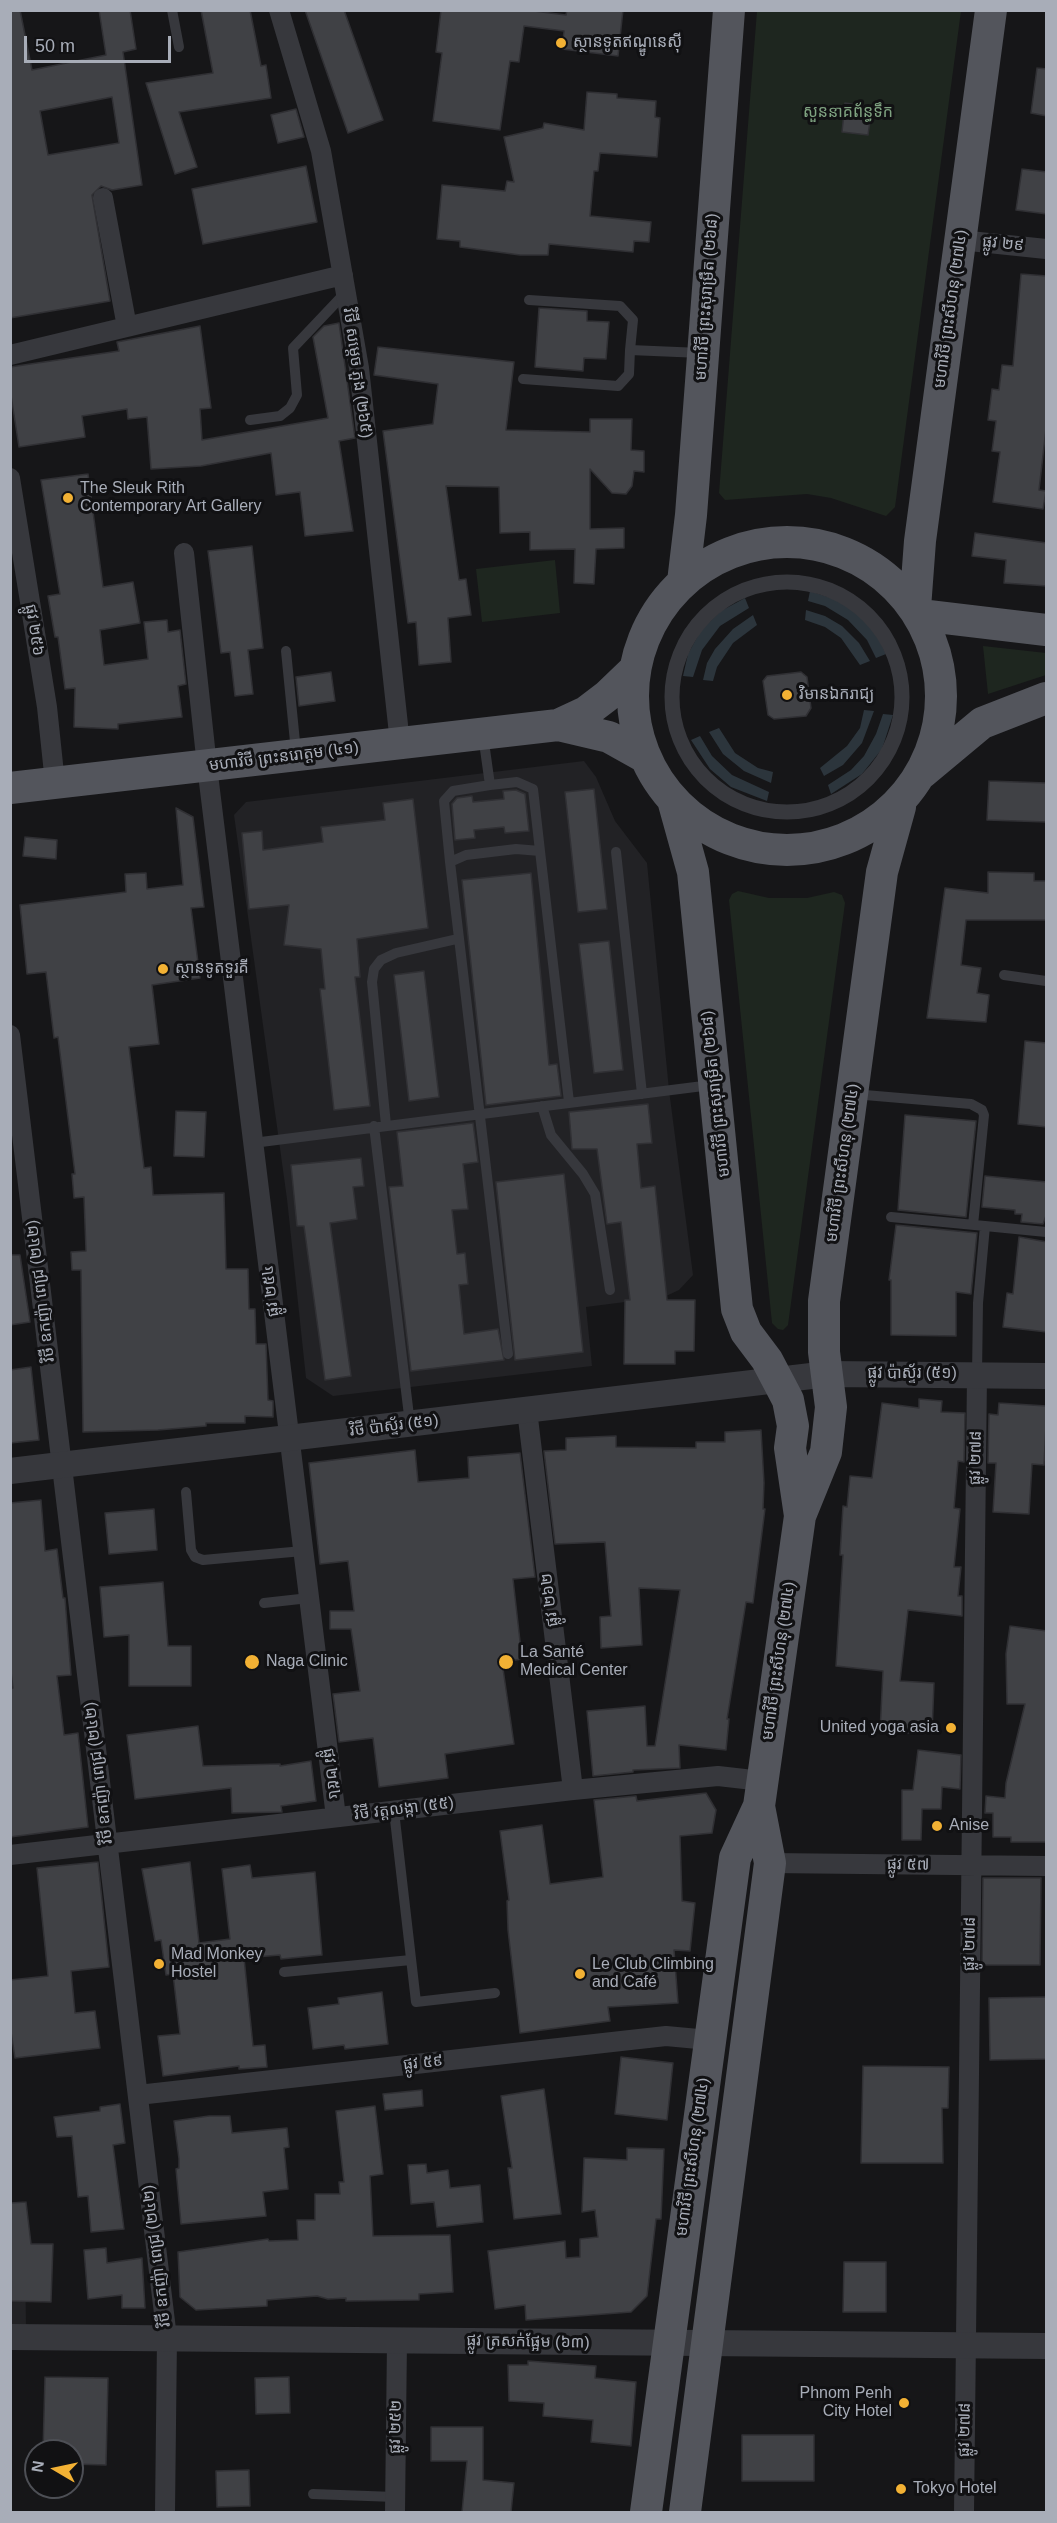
<!DOCTYPE html>
<html>
<head>
<meta charset="utf-8">
<style>
  body { margin:0 }
  #map { position:relative; width:1057px; height:2523px; overflow:hidden; background:#161618; font-family:Arial,sans-serif }
  canvas { display:block }
  .frame { position:absolute; inset:0; border:12px solid #a8adb8; pointer-events:none }
  .north { position:absolute; left:24px; top:2439px; width:60px; height:60px; box-sizing:border-box; background:#111113; border:2px solid #4d4f55; border-radius:50%; rotate:279deg; font-size:16px; font-weight:700; line-height:24px; text-align:center; color:#a8adb8 }
  .north::after { content:''; display:block; margin:auto; width:21px; height:27px; background:#f2b134; clip-path:polygon(50% 0,100% 100%,50% 72%,0 100%) }
  .scale { position:absolute; left:24px; top:36px; width:147px; height:27px; box-sizing:border-box; border:3px solid #a8adb8; border-top:0; padding-left:8px; font-size:18px; line-height:21px; white-space:nowrap; color:#a8adb8; -webkit-text-stroke:4px #111113; paint-order:stroke }
</style>
</head>
<body>
<div id="map">
<canvas width="1057" height="2523"></canvas>
<div class="frame"></div>
<div class="north">N</div>
<div class="scale">50 m</div>
</div>
<script>
const context = document.querySelector('canvas').getContext('2d');
context.lineJoin = 'round';
function fillPath(path, color) { context.fillStyle = color; context.fill(path, 'evenodd'); }
const shape = rows => new Path2D(rows.map(r => 'M' + r).join(''));
function strokePath(path, color, width, dash) { context.strokeStyle = color; context.lineWidth = width; context.lineCap = dash ? 'butt' : 'round'; context.setLineDash(dash || []); context.stroke(path); }
function label(font, color, halo, rows, align = 'center') {
  context.font = font + ' Arial,"Noto Sans Khmer",sans-serif'; context.lineWidth = 6; context.setLineDash([]); context.textBaseline = 'middle'; context.strokeStyle = halo; context.fillStyle = color; for (const [text, x, y, turn = 0] of rows) {
    context.save(); context.translate(x, y); context.rotate((+turn || 0) * Math.PI / 180); context.textAlign = isNaN(turn) ? turn : align; if (halo) context.strokeText(text, 0, 0); context.fillText(text, 0, 0); context.restore();
  }
}
const built = shape([
  [584,761,596,777,615,821,647,863,669,1090,693,1275,679,1290,664,1297,586,1307,592,1366,333,1396,306,1378,287,1199,234,815,246,802],
  [10,2250,25,2250,26,2328,11,2328],
  [800,2510,918,2512,800,2512]
]);
const green = shape([
  [757,11,961,11,895,507,886,516,831,498,807,494,725,500,719,493],
  [555,560,560,613,482,622,476,569],
  [983,646,1046,653,1046,675,988,694],
  [738,891,769,898,807,898,834,892,842,895,845,903,788,1325,783,1330,778,1329,772,1323,729,900,732,894]
]);
const water = shape([
  [810,591,834,599,858,613,878,637,886,654,876,658,867,640,848,620,825,606,808,601],
  [745,598,749,608,720,626,702,650,693,677,683,676,688,654,701,630,721,611],
  [806,610,825,616,842,626,859,643,870,661,860,665,841,638,825,627,805,620],
  [753,615,757,625,733,643,717,667,713,681,703,680,707,663,715,649,733,629],
  [864,710,874,711,862,743,843,765,824,776,820,768,847,746,860,728],
  [883,714,893,715,882,749,862,774,831,794,828,785,851,770,864,756,876,734],
  [719,728,735,753,758,768,773,772,771,783,744,771,723,754,709,732],
  [700,736,712,756,732,775,769,792,767,801,731,787,710,769,691,740]
]);
const building = shape([
  [10,10,20,10,32,70,106,55,99,10,130,10,136,49,123,52,142,185,112,190,101,186,92,195,110,301,10,318,10,10],
  [112,97,119,143,48,155,40,111,112,97],
  [201,10,250,10,261,66,266,65,271,98,179,112,197,167,175,174,146,83,213,73,201,10],
  [305,10,344,10,383,120,348,133,305,10],
  [441,10,526,10,566,15,567,10,623,10,618,56,562,49,564,31,524,26,519,62,510,61,500,130,433,121,442,53,436,52,441,10],
  [1037,68,1047,69,1047,116,1031,113,1037,68],
  [587,92,617,94,617,98,656,101,655,117,660,118,657,157,600,153,598,171,594,171,590,216,651,222,649,242,634,241,633,252,549,244,548,255,520,255,460,247,460,241,437,239,442,185,505,191,507,181,514,182,504,137,543,128,544,123,584,130,587,92],
  [845,103,872,107,868,135,842,132,845,103],
  [296,109,304,137,278,143,271,115,296,109],
  [306,166,317,222,203,244,192,189,306,166],
  [1022,169,1047,172,1047,214,1016,210,1022,169],
  [1021,274,1047,276,1047,420,1039,490,1046,491,1043,509,993,502,1000,452,992,451,996,421,988,420,992,389,999,390,1002,365,1013,366,1021,274],
  [539,308,587,311,587,321,609,322,606,359,584,358,583,371,535,367,539,308],
  [339,323,355,438,339,441,353,531,305,536,300,492,276,495,271,453,201,466,151,469,147,417,128,419,127,409,82,416,85,437,19,447,10,389,10,367,119,351,117,342,200,326,211,408,200,409,202,440,328,418,313,337,324,326,339,323],
  [378,347,514,362,506,430,590,432,590,419,632,419,631,450,644,451,644,472,634,471,632,486,626,494,612,493,590,469,590,529,624,528,624,548,596,549,594,584,574,583,575,549,530,550,530,532,500,533,499,487,446,486,459,580,466,579,471,615,448,618,451,662,419,665,416,622,408,623,383,431,433,424,438,384,374,375,378,347],
  [88,474,103,587,133,582,140,623,100,630,104,665,148,659,144,622,167,620,168,632,180,630,186,684,178,686,182,717,118,724,118,729,74,727,75,688,65,689,58,637,55,637,48,596,60,594,41,480,88,474],
  [975,533,1047,543,1047,586,1004,583,1006,560,972,556,975,533],
  [252,546,263,648,248,650,253,694,235,696,230,652,221,653,208,551,252,546],
  [331,672,335,701,299,706,296,677,331,672],
  [801,672,807,677,811,708,806,716,774,719,768,715,763,681,767,676,801,672],
  [989,781,1047,783,1047,822,987,820,989,781],
  [594,789,607,909,578,912,565,792,594,789],
  [516,790,525,794,529,831,505,833,504,827,474,830,475,838,455,840,452,804,457,798,472,796,473,802,504,799,503,791,516,790],
  [413,799,428,928,357,939,360,977,355,977,370,1106,334,1110,320,989,325,989,321,949,284,945,289,905,249,909,242,833,262,831,263,850,323,842,321,827,385,820,383,803,413,799],
  [176,808,193,817,204,907,191,908,200,978,152,985,159,1044,129,1047,144,1168,151,1167,153,1195,224,1193,226,1269,248,1269,249,1309,255,1309,256,1344,266,1344,268,1400,273,1401,273,1417,245,1416,245,1423,206,1423,206,1426,158,1430,83,1432,81,1270,72,1270,71,1252,86,1251,84,1197,74,1198,72,1174,75,1174,58,1037,54,1038,46,972,27,974,20,905,126,892,125,874,146,873,147,889,183,885,176,808],
  [25,837,57,840,56,859,23,856,25,837],
  [988,872,1034,873,1034,881,1047,881,1047,920,966,920,961,965,981,968,977,993,989,995,986,1022,927,1018,945,888,988,893,988,872],
  [531,873,549,1065,557,1064,561,1096,486,1105,462,880,531,873],
  [609,941,623,1070,594,1073,579,944,609,941],
  [424,971,439,1097,409,1101,394,975,424,971],
  [1025,1041,1047,1043,1047,1127,1018,1124,1025,1041],
  [648,1104,652,1143,637,1144,641,1188,655,1186,667,1300,695,1300,694,1351,675,1351,675,1364,624,1364,625,1300,630,1300,621,1222,607,1224,597,1149,572,1149,569,1112,648,1104],
  [176,1111,206,1112,204,1157,174,1156,176,1111],
  [905,1115,976,1121,966,1217,898,1210,905,1115],
  [473,1123,478,1162,463,1164,468,1209,452,1210,457,1254,465,1253,468,1284,459,1285,464,1334,498,1329,504,1360,411,1371,389,1187,403,1186,397,1132,473,1123],
  [361,1158,364,1186,353,1187,357,1219,330,1223,351,1376,325,1380,304,1226,297,1226,291,1165,361,1158],
  [564,1174,583,1352,515,1360,496,1182,564,1174],
  [985,1176,1047,1182,1047,1213,1043,1224,1021,1222,1022,1214,1015,1214,1015,1210,982,1207,985,1176],
  [896,1225,977,1233,971,1294,956,1292,956,1336,891,1335,891,1280,889,1280,896,1225],
  [1019,1237,1047,1242,1047,1332,1003,1327,1007,1293,1013,1294,1019,1237],
  [10,1255,20,1255,30,1322,10,1325,10,1255],
  [31,1367,39,1440,10,1443,10,1370,31,1367],
  [919,1399,942,1401,941,1412,965,1413,964,1462,958,1461,954,1508,960,1509,954,1567,961,1567,958,1596,962,1596,962,1616,908,1610,900,1681,934,1683,932,1734,880,1732,883,1671,836,1666,843,1555,840,1555,843,1506,847,1507,850,1476,872,1478,882,1403,919,1408,919,1399],
  [999,1403,1047,1406,1044,1465,1032,1464,1029,1514,993,1512,996,1463,988,1463,989,1414,998,1415,999,1403],
  [761,1430,764,1483,763,1509,765,1509,753,1603,746,1602,727,1719,729,1719,726,1750,679,1745,680,1768,633,1770,633,1772,593,1776,587,1711,645,1706,647,1746,655,1746,680,1590,639,1588,642,1645,601,1648,600,1617,611,1616,605,1542,555,1544,544,1451,566,1450,566,1438,616,1436,616,1447,696,1448,696,1442,725,1442,725,1432,761,1430],
  [415,1450,418,1482,469,1478,468,1457,520,1453,535,1577,513,1579,522,1659,502,1662,514,1744,445,1754,448,1778,379,1787,373,1738,339,1742,333,1694,360,1691,351,1629,330,1629,330,1611,354,1611,348,1561,320,1564,309,1463,415,1450],
  [41,1500,45,1551,57,1549,63,1598,65,1598,71,1675,57,1676,64,1735,78,1733,88,1827,10,1837,10,1689,13,1688,10,1664,10,1503,41,1500],
  [154,1509,157,1550,109,1554,105,1513,154,1509],
  [163,1582,168,1646,191,1646,191,1686,129,1686,129,1635,104,1637,100,1587,163,1582],
  [1010,1626,1047,1631,1047,1842,1011,1842,1011,1837,993,1837,993,1813,985,1813,986,1796,1005,1798,1006,1783,1025,1704,1007,1704,1006,1654,1010,1626],
  [198,1726,203,1766,280,1764,280,1766,311,1761,316,1801,281,1806,282,1812,232,1813,231,1788,135,1799,127,1735,198,1726],
  [918,1750,961,1755,960,1789,942,1787,941,1809,922,1809,921,1840,902,1840,902,1790,913,1790,918,1750],
  [706,1793,716,1810,712,1833,680,1836,682,1901,695,1903,690,1951,674,1950,678,2003,608,2007,610,2021,520,2033,508,1930,507,1901,509,1900,500,1831,542,1825,550,1884,603,1877,594,1800,636,1796,637,1801,706,1793],
  [98,1862,109,1967,71,1971,75,2013,95,2011,100,2048,15,2058,10,2025,10,1980,48,1976,37,1868,98,1862],
  [190,1862,199,1943,230,1939,222,1869,250,1865,252,1878,315,1872,322,1955,281,1959,280,1955,244,1958,253,2046,265,2045,267,2067,239,2069,239,2066,163,2076,158,2036,180,2034,173,1974,166,1975,161,1940,155,1941,142,1869,190,1862],
  [983,1878,1041,1878,1040,1965,982,1965,983,1878],
  [382,1992,388,2044,345,2049,344,2045,313,2049,308,2008,339,2004,338,1998,382,1992],
  [1047,1997,1047,2059,990,2060,989,1998,1047,1997],
  [621,2057,673,2063,667,2120,615,2114,621,2057],
  [863,2066,949,2067,948,2108,942,2108,943,2163,861,2163,863,2066],
  [544,2089,561,2214,514,2219,508,2168,512,2168,501,2096,544,2089],
  [422,2090,423,2106,385,2110,383,2094,422,2090],
  [120,2104,125,2143,113,2145,124,2229,91,2232,88,2196,78,2197,72,2136,57,2137,54,2117,100,2111,100,2107,120,2104],
  [375,2106,383,2174,370,2176,373,2236,450,2235,453,2292,419,2294,419,2300,346,2301,346,2298,328,2299,317,2296,267,2300,267,2306,196,2310,180,2297,178,2252,268,2239,269,2241,298,2240,297,2220,315,2220,315,2194,340,2194,339,2182,344,2182,336,2111,375,2106],
  [209,2116,230,2116,232,2133,287,2128,289,2147,284,2148,288,2189,263,2192,266,2216,181,2224,176,2169,179,2168,179,2159,174,2121,209,2116],
  [627,2148,664,2149,661,2219,656,2219,647,2296,631,2312,526,2320,525,2305,495,2309,488,2251,565,2241,566,2258,580,2257,580,2239,598,2237,595,2210,582,2212,584,2158,627,2160,627,2148],
  [426,2164,427,2173,448,2170,450,2188,480,2185,483,2222,437,2227,434,2202,411,2204,408,2165,426,2164],
  [26,2202,31,2244,53,2244,51,2302,10,2301,10,2203,26,2202],
  [106,2248,107,2263,142,2258,145,2308,122,2308,122,2295,88,2299,84,2250,106,2248],
  [844,2262,886,2262,886,2312,843,2312,844,2262],
  [528,2361,596,2366,595,2378,636,2382,631,2446,591,2442,593,2420,543,2416,544,2403,509,2401,508,2365,528,2365,528,2361],
  [45,2377,108,2378,106,2465,72,2464,72,2451,43,2451,45,2377],
  [289,2377,290,2413,256,2414,255,2378,289,2377],
  [431,2427,483,2427,483,2480,514,2483,511,2512,462,2512,467,2461,431,2461,431,2427],
  [742,2435,814,2435,814,2481,742,2481,742,2435],
  [249,2470,250,2506,217,2507,216,2471,249,2470]
]);
const service = shape([
  [172,10,179,47],
  [529,300,620,306,633,320,630,350],
  [523,379,618,386,629,374,630,350,701,353],
  [250,420,280,416,290,408,297,395,293,348,346,292],
  [286,651,296,752],
  [483,735,490,785],
  [616,852,642,1094],
  [450,862,444,801,453,791,490,785,517,782,533,789,540,851],
  [1004,975,1046,981],
  [853,1094,971,1104,982,1110,984,1115,973,1225],
  [542,1106,551,1135,583,1174,595,1194,610,1290],
  [386,1125,372,982,374,969,381,960,396,953,457,939],
  [374,1126,410,1424],
  [253,1143,711,1085],
  [891,1217,985,1226,978,1303,977,1375],
  [985,1226,1046,1232],
  [508,1354,450,862,466,855,516,849,540,851,569,1102],
  [186,1492,191,1550,195,1557,203,1560,303,1551],
  [264,1603,309,1598],
  [394,1811,416,2002,495,1993],
  [284,1972,411,1960],
  [313,2494,395,2497]
]);
const pedestrian = shape([
  '672 697a115 115 0 1 1 230 0a115 115 0 1 1-230 0Z'
]);
const minor = shape([
  [279,10,321,151,359,368,400,743],
  [103,198,127,327],
  [960,240,1046,249],
  [10,355,343,275],
  [10,478,47,707,55,783],
  [184,553,207,766,336,1817],
  [10,1035,167,2338,165,2512],
  [527,1410,573,1790],
  [10,1855,573,1790,718,1776,762,1781],
  [770,1863,1046,1866],
  [138,2095,666,2036,709,2040],
  [395,2512,397,2341],
  [964,2512,977,1375]
]);
const tertiary = shape([
  [10,1471,828,1374,1046,1376],
  [10,2337,1046,2346]
]);
const primary = shape([
  '633 696a154 154 0 1 1 308 0a154 154 0 1 1-308 0Z',
  [683,582,691,515,729,10],
  [915,608,920,541,991,10],
  [920,615,1046,630],
  [558,725,586,712,607,696,632,672],
  [922,773,982,723,1046,698],
  [10,788,558,725,609,737,643,756],
  [673,800,693,872,737,1309,746,1332,767,1360,788,1400,793,1426,790,1448,800,1516],
  [646,2512,735,1858,759,1806,800,1516,826,1452,831,1407,824,1352,824,1301,882,872,900,807],
  [685,2512,770,1863,759,1806]
]);
const markers = [
  [561,43,6,"#f2b134"],
  [68,498,6,"#f2b134"],
  [787,695,6,"#f2b134"],
  [163,969,6,"#f2b134"],
  [252,1662,8,"#f2b134"],
  [506,1662,8,"#f2b134"],
  [951,1728,6,"#f2b134"],
  [937,1826,6,"#f2b134"],
  [159,1964,6,"#f2b134"],
  [580,1974,6,"#f2b134"],
  [904,2403,6,"#f2b134"],
  [901,2489,6,"#f2b134"]
];
const poiNames = [
  ["ស្ថានទូតឥណ្ឌូនេស៊ី",573,43],
  ["The Sleuk Rith",80,489],
  ["Contemporary Art Gallery",80,507],
  ["វិមានឯករាជ្យ",799,695],
  ["ស្ថានទូតទួរគី",175,969],
  ["La Santé",520,1653],
  ["Medical Center",520,1671],
  ["Naga Clinic",266,1662],
  ["United yoga asia",939,1728,"right"],
  ["Anise",949,1826],
  ["Mad Monkey",171,1955],
  ["Hostel",171,1973],
  ["Le Club Climbing",592,1965],
  ["and Café",592,1983],
  ["Phnom Penh",892,2394,"right"],
  ["City Hotel",892,2412,"right"],
  ["Tokyo Hotel",913,2489]
];
const parkNames = [
  ["សួននាគព័ន្ធទឹក",848,113]
];
const streetNames = [
  ["ផ្លូវ ២៩",1003,244,6],
  ["មហាវិថី ព្រះសុរាម្រឹត (២៦៨)",707,297,-86],
  ["មហាវិថី ព្រះសីហនុ (២៧៤)",951,309,-82],
  ["វិថី សម្តេច ភួង (២៦៥)",357,373,82],
  ["ផ្លូវ ២៥៦",34,630,81],
  ["មហាវិថី ព្រះនរោត្តម (៤១)",284,757,-7],
  ["មហាវិថី ព្រះសុរាម្រឹត (២៦៨)",716,1094,-96],
  ["មហាវិថី ព្រះសីហនុ (២៧៤)",843,1163,-82],
  ["វិថី ឧកញ៉ា ពេជ្រ (២៤២)",41,1291,-97],
  ["ផ្លូវ ២៥៤",271,1291,-97],
  ["ផ្លូវ ប៉ាស្ទ័រ (៥១)",912,1374],
  ["វិថី ប៉ាស្ទ័រ (៥១)",394,1426,-7],
  ["ផ្លូវ ២៧៨",976,1458,-89],
  ["ផ្លូវ ២៦២",550,1600,-97],
  ["មហាវិថី ព្រះសីហនុ (២៧៤)",779,1661,-82],
  ["វិថី ឧកញ៉ា ពេជ្រ (២៤២)",99,1773,-97],
  ["ផ្លូវ ២៥៤",331,1774,83],
  ["វិថី វត្តលង្កា (៥៥)",404,1809,-7],
  ["ផ្លូវ ៥៧",908,1865,1],
  ["ផ្លូវ ២៧៨",970,1944,-89],
  ["ផ្លូវ ៥៩",423,2063,-6],
  ["មហាវិថី ព្រះសីហនុ (២៧៤)",693,2157,-82],
  ["វិថី ឧកញ៉ា ពេជ្រ (២៤២)",157,2256,-97],
  ["ផ្លូវ ត្រសក់ផ្អែម (៦៣)",528,2342,1],
  ["ផ្លូវ ២៥២",396,2427,-89],
  ["ផ្លូវ ២៧៨",965,2430,-89]
];
fillPath(built, '#222225');
fillPath(green, '#1e261f');
fillPath(water, '#2c353c');
fillPath(building, '#404145');
strokePath(building, '#303034', 1.5);
strokePath(service, '#37383d', 10);
strokePath(pedestrian, '#37383d', 15);
strokePath(minor, '#37383d', 20);
strokePath(tertiary, '#37383d', 26);
strokePath(primary, '#53555c', 32);
for (const [x, y, r, color] of markers) { const dot = new Path2D(); dot.arc(x, y, r, 0, 2 * Math.PI); context.fillStyle = color; context.fill(dot); strokePath(dot, '#111113', 2); }
label('16px', '#a8adb8', '#111113', poiNames, 'left');
label('16px', '#7fa381', '#111113', parkNames);
label('16px', '#a8adb8', '#111113', streetNames);
</script>
</body>
</html>
